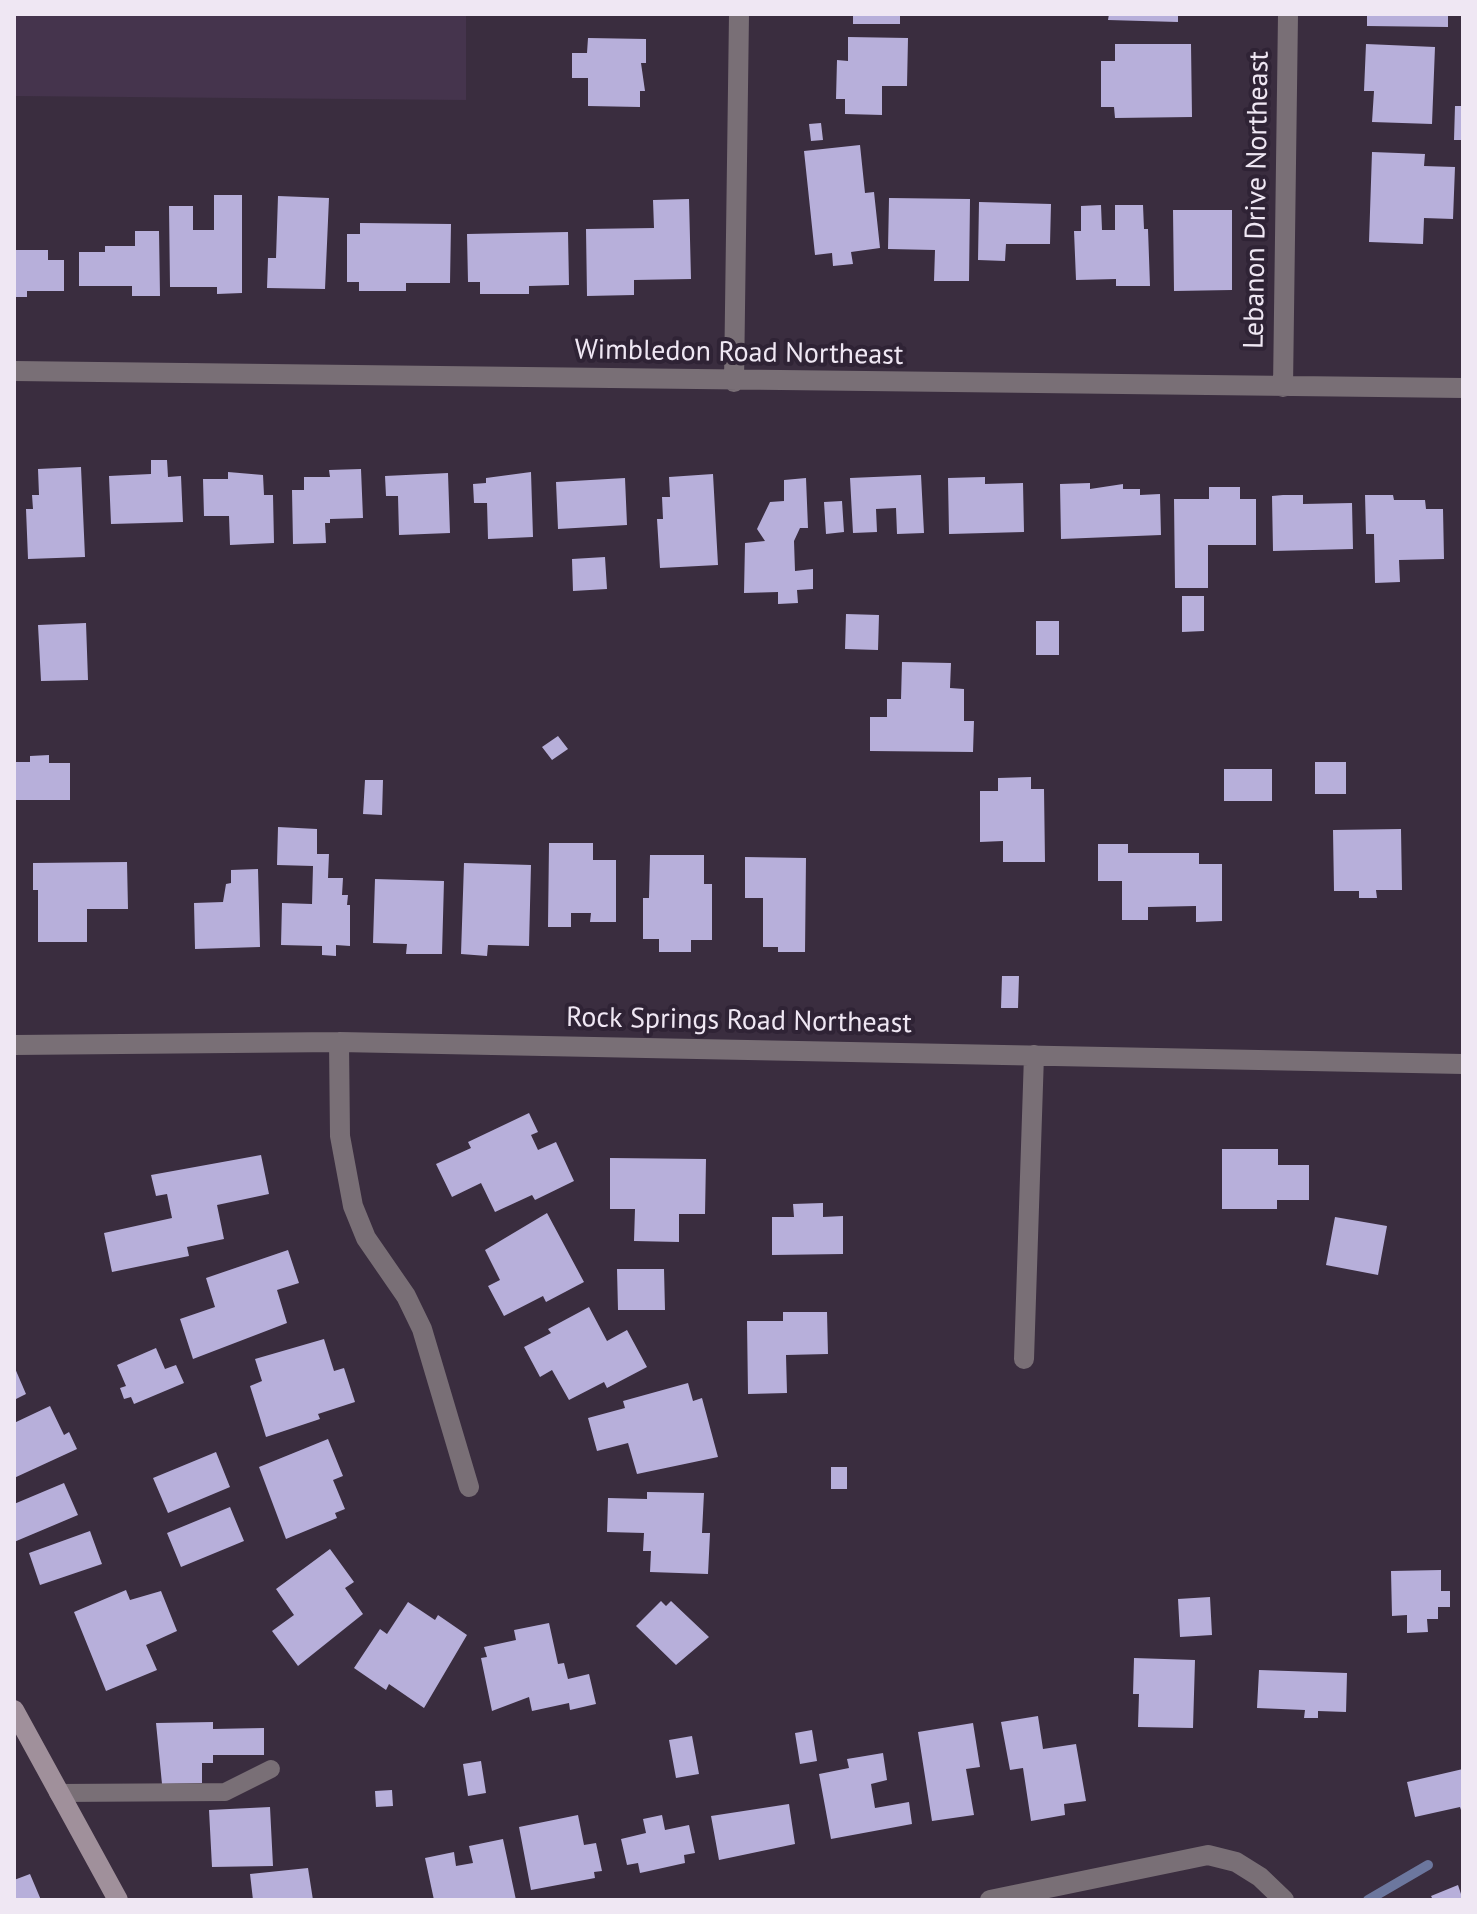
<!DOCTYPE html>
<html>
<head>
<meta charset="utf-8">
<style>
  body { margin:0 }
  #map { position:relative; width:1477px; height:1914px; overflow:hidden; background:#3a2d3f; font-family:"PT Sans",sans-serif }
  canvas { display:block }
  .frame { position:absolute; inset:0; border:16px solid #efe7f3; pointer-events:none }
</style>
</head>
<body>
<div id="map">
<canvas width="1477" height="1914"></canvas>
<div class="frame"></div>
</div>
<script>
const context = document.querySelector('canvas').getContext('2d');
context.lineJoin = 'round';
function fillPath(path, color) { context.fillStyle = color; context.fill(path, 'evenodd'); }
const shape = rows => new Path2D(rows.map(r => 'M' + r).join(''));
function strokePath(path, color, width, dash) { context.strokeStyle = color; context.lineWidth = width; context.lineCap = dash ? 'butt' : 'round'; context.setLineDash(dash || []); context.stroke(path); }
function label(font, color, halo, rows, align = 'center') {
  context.font = font + ' "PT Sans",sans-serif'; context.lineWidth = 8; context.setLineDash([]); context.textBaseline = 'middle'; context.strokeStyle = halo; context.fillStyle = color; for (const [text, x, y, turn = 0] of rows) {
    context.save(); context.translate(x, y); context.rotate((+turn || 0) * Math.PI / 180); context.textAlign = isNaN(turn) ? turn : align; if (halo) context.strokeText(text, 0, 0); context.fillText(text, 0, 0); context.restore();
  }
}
const built = shape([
  [14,14,466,14,466,100,14,96]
]);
const stream = shape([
  [1368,1900,1428,1865]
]);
const building = shape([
  [853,14,900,14,900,24,853,24],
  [1109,14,1178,14,1178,22,1108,20],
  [1367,14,1448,14,1448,27,1367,26],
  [848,37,908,38,907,86,882,86,882,115,845,114,845,99,836,99,837,60,848,61],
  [588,38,646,39,646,63,641,63,645,91,640,91,640,107,588,106,588,78,572,78,572,53,587,53],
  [1115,44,1191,44,1192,117,1115,118,1114,107,1101,107,1101,61,1115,61],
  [1366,44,1435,47,1432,124,1372,122,1374,91,1364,91],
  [1455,106,1463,106,1463,140,1454,140],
  [821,123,823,140,811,141,809,124],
  [860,145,865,193,874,192,880,248,851,252,853,264,833,266,832,253,815,255,804,151],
  [1372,152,1425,154,1424,166,1455,167,1453,219,1424,218,1423,244,1369,242],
  [214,195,242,195,242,293,217,294,217,287,170,287,169,206,193,206,193,230,214,230],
  [278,196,329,198,325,289,267,288,268,258,276,258],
  [889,198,970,199,969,281,934,281,935,250,888,249],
  [689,199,691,279,634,280,634,295,587,296,586,229,654,228,653,200],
  [979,202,1051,204,1050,244,1006,244,1005,261,978,260],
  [1101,205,1102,230,1115,230,1115,205,1143,205,1144,229,1148,229,1150,286,1116,286,1116,279,1076,280,1074,231,1081,231,1081,206],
  [1173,210,1232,210,1232,290,1174,291],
  [360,223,451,224,450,283,406,283,406,291,359,291,359,282,347,282,347,234,360,234],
  [135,231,159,231,160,296,132,296,132,286,79,286,79,252,105,252,105,246,135,246],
  [568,232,569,285,529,286,529,294,480,294,480,282,468,282,467,234],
  [14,250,48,250,48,260,64,260,64,291,27,291,27,297,14,297],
  [151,460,167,460,168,477,181,476,183,522,111,524,109,476,151,474],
  [81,467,85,557,28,559,26,509,33,509,32,495,39,495,38,469],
  [361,469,363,518,330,519,330,523,325,523,326,543,293,544,292,490,304,490,304,477,330,477,329,470],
  [228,472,263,475,264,495,273,495,274,543,230,545,229,516,204,516,203,479,228,479],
  [531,472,533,537,488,539,487,503,474,503,473,484,486,483,486,478],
  [448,473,450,533,399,535,398,496,386,496,385,476],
  [713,474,718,565,660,568,657,519,663,519,662,497,670,497,669,477],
  [921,475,924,533,897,534,896,508,876,509,877,532,853,533,850,478],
  [985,477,985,484,1023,483,1024,532,949,534,948,478],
  [625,478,627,525,558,529,556,482],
  [806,478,808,528,800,528,794,541,795,571,813,569,813,589,797,590,798,603,778,604,778,592,744,593,745,543,765,541,757,529,770,502,784,501,784,480],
  [1090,483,1090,489,1123,484,1123,489,1140,489,1140,495,1160,494,1161,535,1061,539,1060,484],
  [1209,487,1240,487,1240,499,1256,499,1256,545,1208,545,1208,588,1175,588,1174,499,1209,499],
  [1283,495,1303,495,1303,504,1352,503,1353,549,1273,551,1272,496],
  [1365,495,1393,495,1394,500,1425,500,1426,509,1443,509,1444,559,1399,560,1400,582,1375,583,1374,534,1366,534],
  [842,501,844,532,826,534,824,502],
  [605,557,607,589,573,591,572,559],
  [1182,596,1204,596,1204,631,1182,632],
  [846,614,879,615,878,650,845,649],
  [1036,621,1059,621,1059,655,1036,655],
  [86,623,88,680,41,681,38,625],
  [902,662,951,663,950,688,964,689,964,721,974,721,973,752,870,751,870,717,887,717,887,699,901,699],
  [558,736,568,749,552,760,542,747],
  [49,755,49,763,70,763,70,800,14,800,14,762,30,762,30,756],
  [1315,762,1346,762,1346,794,1315,794],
  [1224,769,1272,769,1272,801,1224,801],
  [1031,777,1031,789,1044,789,1045,862,1003,862,1003,841,980,842,980,791,998,791,998,778],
  [365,780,383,780,382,815,363,814],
  [278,827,317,829,317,854,329,854,328,878,343,878,342,895,348,895,347,905,350,905,350,946,336,945,336,956,322,955,322,946,281,945,282,903,312,904,313,866,277,865],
  [1401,829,1402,890,1376,890,1377,898,1359,898,1359,891,1334,891,1333,830],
  [549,843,593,843,593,860,616,860,616,922,590,922,591,913,571,913,571,927,548,927],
  [1098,844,1128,844,1128,853,1199,853,1199,864,1222,864,1222,921,1196,922,1196,906,1148,907,1148,920,1122,920,1122,881,1098,881],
  [650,855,704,855,704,884,712,884,712,940,691,940,691,952,659,952,659,939,643,939,643,898,649,898],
  [745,857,806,858,805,952,778,952,778,947,763,947,763,898,745,898],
  [127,862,128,909,87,909,87,942,38,942,38,890,33,890,33,863],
  [464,863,531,865,529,946,488,945,487,956,461,954],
  [258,869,260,947,195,949,194,903,223,902,226,884,231,883,231,870],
  [375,879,444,881,442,954,406,954,407,944,373,943],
  [1002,976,1019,976,1018,1008,1001,1008],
  [529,1113,538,1132,531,1135,538,1150,556,1142,574,1181,535,1200,532,1195,495,1212,481,1183,452,1197,436,1164,471,1148,468,1142],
  [1222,1149,1278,1149,1278,1165,1309,1165,1309,1200,1277,1200,1277,1209,1222,1209],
  [261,1155,269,1194,217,1205,224,1239,187,1247,189,1256,112,1272,104,1233,172,1218,167,1194,156,1196,151,1175],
  [610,1158,706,1159,705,1214,679,1214,679,1242,634,1241,635,1209,610,1209],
  [823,1203,823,1217,843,1216,843,1254,772,1255,772,1217,794,1217,793,1204],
  [547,1213,584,1282,546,1302,543,1296,504,1316,488,1286,500,1280,485,1250],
  [1335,1217,1387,1226,1378,1275,1326,1265],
  [288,1250,299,1283,277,1290,287,1323,193,1359,180,1319,215,1307,206,1278],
  [617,1269,664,1269,665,1310,618,1310],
  [589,1307,607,1341,627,1330,647,1367,607,1388,604,1382,569,1400,552,1370,540,1377,524,1347,551,1333,548,1329],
  [783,1312,827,1312,828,1354,786,1355,787,1393,748,1394,747,1321,783,1321],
  [324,1339,334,1371,344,1368,355,1402,318,1414,320,1419,266,1437,250,1386,262,1381,255,1359],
  [156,1348,165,1369,176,1365,184,1383,134,1404,131,1397,124,1399,120,1388,126,1386,117,1365],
  [14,1366,26,1394,14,1400],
  [688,1383,693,1401,702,1398,718,1457,637,1474,628,1443,597,1451,588,1418,625,1408,623,1401],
  [50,1406,64,1435,69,1432,77,1449,14,1478,14,1423],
  [328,1439,343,1476,333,1480,345,1509,335,1513,337,1518,286,1539,259,1467],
  [216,1452,230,1487,168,1513,153,1478],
  [831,1467,847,1467,847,1489,831,1489],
  [64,1483,78,1515,14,1542,14,1504],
  [647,1492,704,1493,702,1533,710,1533,708,1574,650,1572,651,1551,643,1551,644,1533,607,1532,608,1498,647,1499],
  [230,1507,244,1541,181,1567,167,1533],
  [90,1531,102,1564,40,1585,29,1553],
  [330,1549,354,1582,345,1588,363,1614,298,1666,272,1631,294,1615,276,1589],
  [1441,1570,1441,1591,1450,1591,1450,1607,1438,1607,1438,1619,1427,1619,1428,1632,1407,1633,1407,1615,1392,1616,1391,1571],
  [126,1590,130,1600,161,1591,177,1631,146,1645,157,1670,106,1691,74,1612],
  [1210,1597,1212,1635,1180,1637,1178,1599],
  [661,1601,666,1606,671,1601,709,1637,676,1665,636,1626],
  [408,1602,435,1620,438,1615,467,1635,424,1708,389,1684,386,1690,354,1668,380,1629,387,1634],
  [549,1623,558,1664,564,1663,568,1679,589,1674,596,1704,570,1710,569,1703,532,1711,529,1697,492,1711,481,1658,487,1657,484,1647,516,1640,514,1630],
  [1134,1658,1195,1660,1193,1728,1138,1727,1139,1694,1133,1694],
  [1259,1670,1347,1673,1346,1712,1318,1711,1318,1718,1304,1718,1305,1710,1257,1708],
  [1038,1716,1043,1749,1076,1744,1086,1801,1064,1804,1065,1815,1031,1821,1023,1768,1010,1770,1001,1722],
  [213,1722,213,1729,264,1728,264,1755,213,1755,213,1763,202,1763,202,1783,162,1784,156,1723],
  [973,1723,980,1767,966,1769,974,1815,932,1821,918,1732],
  [812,1730,817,1761,800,1764,795,1733],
  [692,1736,699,1774,676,1778,669,1740],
  [883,1753,887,1780,871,1784,875,1808,909,1802,912,1824,831,1839,819,1774,849,1768,847,1759],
  [481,1761,486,1793,468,1796,463,1764],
  [1463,1769,1463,1816,1460,1807,1415,1817,1407,1782],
  [392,1790,393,1806,376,1807,375,1791],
  [789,1804,795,1844,719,1860,711,1816],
  [270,1807,273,1866,212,1867,209,1810],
  [578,1815,584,1845,596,1843,602,1871,594,1872,595,1878,531,1890,519,1827],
  [662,1815,665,1830,689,1825,695,1853,684,1855,685,1863,640,1873,638,1863,627,1865,621,1839,646,1833,643,1819],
  [503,1839,516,1900,434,1900,425,1858,454,1852,456,1866,473,1863,469,1846],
  [308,1868,313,1900,253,1900,250,1874],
  [30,1874,41,1900,14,1900,14,1880],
  [1458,1885,1463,1900,1433,1900,1431,1896]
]);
const service = shape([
  [58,1793,225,1792,271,1769]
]);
const minor = shape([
  [14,371,1463,388],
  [734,382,739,14],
  [1283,387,1288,14],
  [339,1042,340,1136,353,1206,366,1238,406,1296,422,1329,469,1487],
  [14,1045,339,1042,1463,1064],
  [1024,1359,1034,1055],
  [990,1900,1208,1855,1236,1862,1260,1877,1284,1900]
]);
const secondary = shape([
  [14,1710,118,1900]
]);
const streetNames = [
  ["Lebanon Drive Northeast",1257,200,-89],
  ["Wimbledon Road Northeast",739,353,1],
  ["Rock Springs Road Northeast",739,1021,1]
];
fillPath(built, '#45344d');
strokePath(stream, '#6c779e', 10);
fillPath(building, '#b7afda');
strokePath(service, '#796f76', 18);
strokePath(minor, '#796f76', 20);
strokePath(secondary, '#a0909b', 20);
label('28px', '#efe7f3', '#2f2335', streetNames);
</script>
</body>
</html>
